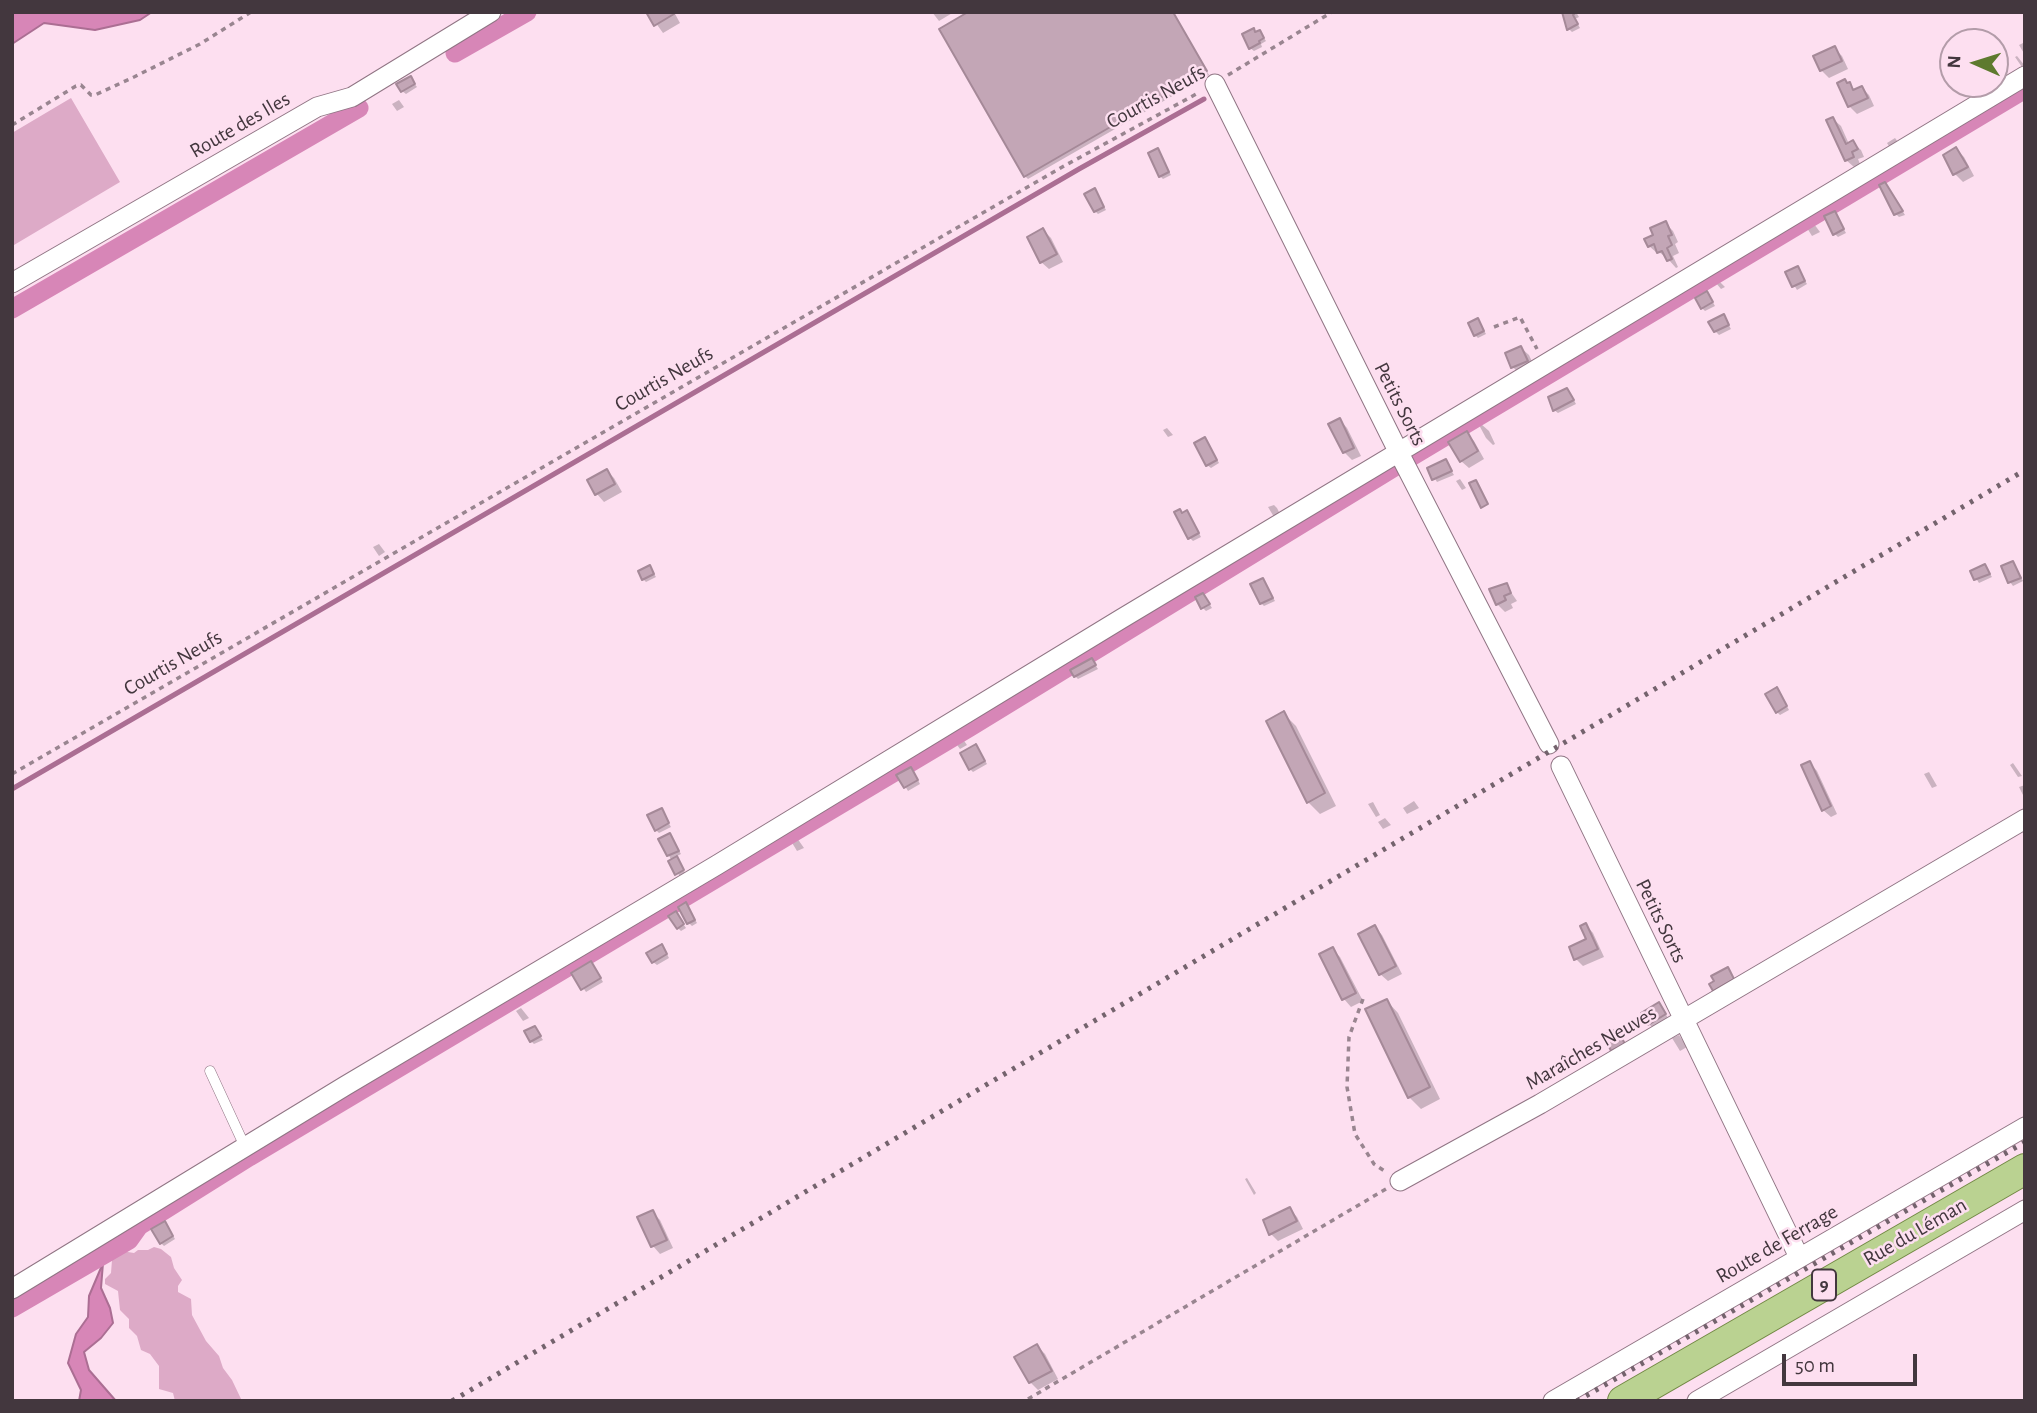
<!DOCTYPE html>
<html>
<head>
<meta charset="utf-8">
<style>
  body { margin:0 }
  #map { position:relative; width:2037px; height:1413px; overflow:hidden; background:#fddff0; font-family:"Alegreya Sans",sans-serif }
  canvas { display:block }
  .frame { position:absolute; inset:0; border:14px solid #43373e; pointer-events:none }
  .north { position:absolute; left:1939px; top:28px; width:70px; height:70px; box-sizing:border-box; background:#fddff0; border:2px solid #b39ca9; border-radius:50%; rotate:273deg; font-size:19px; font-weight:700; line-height:28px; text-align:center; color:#43373e }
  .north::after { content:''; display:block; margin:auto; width:24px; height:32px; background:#5e7a2e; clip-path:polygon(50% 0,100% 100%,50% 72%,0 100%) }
  .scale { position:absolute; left:1782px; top:1354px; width:135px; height:32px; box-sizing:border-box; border:4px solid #43373e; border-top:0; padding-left:9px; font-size:21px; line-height:24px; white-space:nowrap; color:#43373e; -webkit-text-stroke:5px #fddff0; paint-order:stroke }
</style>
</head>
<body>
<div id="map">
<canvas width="2037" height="1413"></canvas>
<div class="frame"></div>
<div class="north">N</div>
<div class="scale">50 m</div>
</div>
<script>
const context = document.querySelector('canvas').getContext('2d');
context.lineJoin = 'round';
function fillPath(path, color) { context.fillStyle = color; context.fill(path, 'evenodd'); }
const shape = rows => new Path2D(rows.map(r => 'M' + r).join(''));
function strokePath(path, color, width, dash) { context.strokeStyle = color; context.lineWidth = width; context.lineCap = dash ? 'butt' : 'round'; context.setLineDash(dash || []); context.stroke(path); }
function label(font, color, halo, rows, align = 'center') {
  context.font = font + ' "Alegreya Sans",sans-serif'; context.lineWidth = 5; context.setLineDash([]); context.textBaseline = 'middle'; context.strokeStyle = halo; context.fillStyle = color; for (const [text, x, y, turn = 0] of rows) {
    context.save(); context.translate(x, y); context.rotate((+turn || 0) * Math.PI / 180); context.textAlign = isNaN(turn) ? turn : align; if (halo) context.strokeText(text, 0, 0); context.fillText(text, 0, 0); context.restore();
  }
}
const green = shape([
  [71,98,120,182,14,245,12,133],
  [154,1247,161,1249,171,1257,174,1268,182,1280,178,1286,178,1292,191,1299,192,1315,206,1341,219,1356,223,1368,232,1380,242,1401,175,1401,173,1393,159,1389,159,1366,150,1354,141,1350,137,1336,129,1328,129,1319,120,1310,118,1291,105,1284,105,1279,111,1273,112,1260,115,1255,122,1251,134,1253,138,1250,148,1250]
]);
const water = shape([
  [12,12,152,12,140,20,95,30,44,23,12,44,12,12],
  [103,1263,101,1288,110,1308,113,1323,101,1338,84,1352,89,1370,116,1401,79,1401,81,1390,68,1363,76,1334,88,1317,89,1296,103,1263]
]);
const shadow = shape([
  [648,12,674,12,680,23,663,33],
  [932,12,954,12,939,21],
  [1173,12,1209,75,1028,179,1025,176],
  [1565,12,1576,12,1579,17,1575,19,1580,28,1572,32,1569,29],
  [1253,30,1257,33,1260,32,1266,41,1261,44,1262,47,1254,51,1250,48],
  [2025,42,2025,55,2019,45],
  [1835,49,1842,56,1848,69,1829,78,1821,70],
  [2017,56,2025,66,2024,70,2015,57],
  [410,78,417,87,406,94,402,91],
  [1849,84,1856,91,1862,88,1869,95,1874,106,1857,114,1849,106],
  [399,100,404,107,397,111,392,104],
  [1833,119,1841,126,1849,144,1853,143,1861,150,1864,157,1858,159,1860,164,1854,167,1846,160],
  [1895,138,1898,142,1890,148,1887,143],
  [1956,149,1964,157,1974,176,1963,182,1955,174,1945,156],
  [1158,150,1171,175,1163,179,1160,176],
  [1888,187,1905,215,1899,217,1896,214],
  [1095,190,1106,210,1098,214,1095,211],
  [1835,213,1846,233,1838,237,1835,234],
  [1665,223,1673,231,1678,242,1675,244,1679,253,1673,256,1678,267,1676,268,1668,259,1659,252,1657,253,1649,246],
  [1814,224,1820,232,1812,236,1807,228],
  [1043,230,1051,238,1063,262,1049,269,1041,262],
  [1797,268,1807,284,1797,290,1787,273],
  [1719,281,1725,287,1721,289,1716,283],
  [1710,297,1715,306,1705,311,1702,308],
  [1478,320,1486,334,1478,338,1475,335],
  [1726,320,1731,329,1719,335,1715,331],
  [1521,348,1529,355,1535,368,1520,375,1513,367],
  [1570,393,1576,404,1558,413,1554,410],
  [1340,420,1347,428,1361,456,1352,460,1344,452,1331,425],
  [1481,424,1489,431,1495,444,1493,445,1486,438,1479,425],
  [1167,428,1173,435,1168,437,1163,430],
  [1466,433,1474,441,1484,459,1469,468,1461,461],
  [1208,443,1219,463,1211,468,1207,465],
  [1446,462,1454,475,1437,482,1429,469],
  [607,471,614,478,622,492,604,502,597,494,589,480],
  [1460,479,1466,488,1462,490,1456,481],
  [1274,505,1277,508,1282,518,1274,517,1268,507],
  [1180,511,1190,516,1201,537,1193,541,1190,538],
  [379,544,385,552,379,556,373,547],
  [2012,563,2023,581,2013,586,2010,582],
  [1985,566,1992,577,1979,583,1972,572],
  [650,567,656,577,646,582,643,579],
  [1263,580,1275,601,1264,606,1261,603],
  [1506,585,1517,601,1511,604,1513,608,1505,612,1497,604],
  [1206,598,1212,608,1206,611,1203,608],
  [1092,660,1098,669,1078,679,1075,676],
  [1780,693,1789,710,1780,715,1777,712],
  [1284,714,1296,726,1336,806,1320,814,1308,802],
  [962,738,967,745,960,749,955,742],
  [979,750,987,764,973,772,970,769],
  [1810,763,1817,771,1837,814,1831,817,1823,810],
  [2013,763,2022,776,2018,777,2010,765],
  [914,772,920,784,908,791,899,776],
  [1929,772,1937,786,1932,788,1924,774],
  [2025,785,2025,799,2019,787],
  [1414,801,1419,808,1407,814,1403,808],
  [1373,802,1380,815,1376,817,1368,804],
  [661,810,671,827,659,833,656,830],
  [1385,818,1391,825,1383,829,1378,822],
  [670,835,681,854,675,857,686,874,680,877,661,840],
  [797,838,804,848,797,851,791,841],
  [686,904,697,923,692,926,689,923],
  [676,913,686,928,681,931,678,928],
  [1586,925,1593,933,1604,957,1583,966,1576,959,1588,940],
  [1375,927,1382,935,1402,974,1388,981,1380,974],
  [1332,949,1340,957,1363,1001,1351,1007,1344,999],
  [665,950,669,958,657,965,653,962],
  [594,966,603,982,586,992,573,973],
  [1387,1001,1398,1013,1440,1099,1421,1109,1409,1097],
  [521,1008,529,1018,523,1021,516,1011],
  [1662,1008,1668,1018,1652,1027,1649,1024],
  [535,1028,543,1040,534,1044,531,1041],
  [1679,1035,1687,1047,1680,1051,1672,1038],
  [1247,1178,1256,1193,1254,1195,1245,1179],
  [1290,1209,1297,1217,1303,1229,1278,1241,1271,1234],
  [652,1212,660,1220,673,1248,660,1254,653,1246],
  [168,1227,175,1239,164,1246,161,1243],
  [1037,1346,1045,1354,1058,1379,1038,1390,1030,1382]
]);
const stream = shape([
  [12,789,1079,169,1204,99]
]);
const canal = shape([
  [455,53,527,12],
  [12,309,359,108],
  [1409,458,2025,89],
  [12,1308,129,1240,139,1226,249,1157,970,727,1398,465]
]);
const building = shape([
  [646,12,673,12,674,14,654,26,646,12],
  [968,12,1173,12,1207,71,1024,177,939,29,968,12],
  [1562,12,1576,12,1573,15,1578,24,1567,30,1562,12],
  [1254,28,1255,32,1260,30,1264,38,1259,41,1260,43,1249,49,1242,34,1254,28],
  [1835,46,1842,61,1820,71,1813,56,1835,46],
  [411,76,415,84,401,92,396,84,411,76],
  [1845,79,1847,83,1850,82,1853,90,1862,86,1868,98,1848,107,1837,83,1845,79],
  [1833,117,1846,144,1853,140,1858,149,1852,152,1854,157,1845,161,1826,120,1833,117],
  [1956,147,1968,167,1953,175,1943,155,1956,147],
  [1158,148,1169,172,1159,177,1148,153,1158,148],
  [1885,182,1903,211,1894,215,1879,185,1885,182],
  [1095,188,1104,207,1094,212,1084,194,1095,188],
  [1835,211,1844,229,1833,235,1824,216,1835,211],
  [1666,221,1672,235,1668,236,1672,245,1667,248,1672,259,1667,261,1662,251,1657,253,1654,244,1648,247,1644,239,1653,235,1650,228,1666,221],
  [1043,228,1057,254,1040,263,1027,237,1043,228],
  [1798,266,1805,281,1792,287,1785,272,1798,266],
  [1707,291,1713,302,1701,309,1695,298,1707,291],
  [1724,314,1729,325,1714,332,1708,322,1724,314],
  [1478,318,1484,331,1474,336,1468,323,1478,318],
  [1521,346,1528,361,1511,368,1505,353,1521,346],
  [1567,388,1574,400,1553,411,1548,397,1567,388],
  [1340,418,1354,448,1343,453,1328,424,1340,418],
  [1467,431,1478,451,1460,462,1448,442,1467,431],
  [1205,437,1217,460,1206,466,1194,443,1205,437],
  [1446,459,1452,471,1432,480,1427,468,1446,459],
  [607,469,615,484,595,495,587,480,607,469],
  [1476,480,1488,504,1481,508,1469,483,1476,480],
  [1180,509,1182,513,1187,510,1199,533,1188,539,1174,512,1180,509],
  [2013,561,2021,578,2008,583,2001,566,2013,561],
  [1985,564,1990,574,1974,580,1970,571,1985,564],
  [650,565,654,574,642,580,638,571,650,565],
  [1263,578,1273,598,1260,604,1250,584,1263,578],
  [1507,583,1511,593,1504,596,1506,600,1496,605,1489,589,1507,583],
  [1203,593,1210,604,1201,609,1195,597,1203,593],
  [1092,658,1096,665,1074,677,1070,670,1092,658],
  [1777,687,1787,706,1776,713,1765,694,1777,687],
  [1284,711,1325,793,1307,803,1266,721,1284,711],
  [976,744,985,761,969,770,960,753,976,744],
  [1810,761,1831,806,1822,811,1801,765,1810,761],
  [911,767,918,780,904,788,896,775,911,767],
  [662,808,669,823,655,831,647,815,662,808],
  [670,833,679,851,667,856,658,839,670,833],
  [677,856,684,870,675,875,668,861,677,856],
  [686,902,695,920,687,924,678,907,686,902],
  [676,911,684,924,677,929,668,916,676,911],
  [1586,923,1598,949,1574,960,1569,947,1586,939,1580,926,1586,923],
  [1375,925,1396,966,1379,975,1358,934,1375,925],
  [662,944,667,954,652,963,646,953,662,944],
  [1333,947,1356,993,1342,1000,1319,954,1333,947],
  [591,961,601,978,581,990,571,973,591,961],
  [1728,967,1734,979,1713,991,1709,984,1714,981,1711,976,1728,967],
  [1387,999,1430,1087,1408,1098,1365,1009,1387,999],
  [1659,1002,1666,1014,1648,1025,1641,1013,1659,1002],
  [535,1026,541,1036,530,1042,524,1031,535,1026],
  [1617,1029,1625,1044,1611,1051,1604,1035,1617,1029],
  [1290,1207,1297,1221,1269,1235,1263,1220,1290,1207],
  [653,1210,667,1240,651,1247,637,1217,653,1210],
  [165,1221,173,1236,160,1244,151,1229,165,1221],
  [1037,1344,1052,1371,1029,1383,1014,1357,1037,1344]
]);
const path = shape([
  [1228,75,1332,12],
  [12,125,76,86,81,85,91,95,95,95,134,77,200,44,251,12],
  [1494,327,1520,317,1537,349],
  [12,774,1064,166,1200,92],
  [1363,999,1349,1037,1347,1087,1355,1134,1374,1164,1386,1172],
  [1028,1399,1386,1189]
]);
const service = shape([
  [210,1071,246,1149]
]);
const minor = shape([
  [1215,84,1398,451,1549,744],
  [12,283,317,107,352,97,491,12],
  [1561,766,1799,1257],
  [1400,1181,1540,1104,2025,819],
  [12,1289,345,1086,717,865,1121,619,2025,76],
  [1553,1401,2025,1127],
  [1697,1401,2025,1210]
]);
const primary = shape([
  [1623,1401,2025,1169]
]);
const rail = shape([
  [452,1401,2025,470],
  [1577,1401,2025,1142]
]);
const shields = [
  [1824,1285,24]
];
const shieldNames = [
  ["9",1824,1285]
];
const streetNames = [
  ["Courtis Neufs",1156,97,-29],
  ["Route des Iles",240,125,-30],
  ["Courtis Neufs",664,379,-30],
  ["Petits Sorts",1400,404,63],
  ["Courtis Neufs",173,663,-30],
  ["Petits Sorts",1661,921,64],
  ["Maraîches Neuves",1591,1048,-30],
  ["Rue du Léman",1915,1232,-30],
  ["Route de Ferrage",1777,1244,-30]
];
fillPath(green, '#ddaac7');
fillPath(water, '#d786b7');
strokePath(water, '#ab6e93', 2);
fillPath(shadow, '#0003');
strokePath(stream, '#ab6e93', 5);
strokePath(canal, '#d786b7', 19);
fillPath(building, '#c3a6b6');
strokePath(building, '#a58998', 2);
strokePath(service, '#907584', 11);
strokePath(minor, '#907584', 21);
strokePath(primary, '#728844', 32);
strokePath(path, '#998590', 3.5, [5, 5]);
strokePath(service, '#fff', 10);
strokePath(minor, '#fff', 19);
strokePath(primary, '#bad291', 30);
strokePath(rail, '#74636d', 5, [3.5, 7]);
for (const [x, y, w] of shields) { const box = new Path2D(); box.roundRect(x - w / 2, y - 15.5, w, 31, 5); context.fillStyle = '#fddff0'; context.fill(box); strokePath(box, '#43373e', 2); }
label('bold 19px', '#43373e', null, shieldNames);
label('21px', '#43373e', '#fddff0', streetNames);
</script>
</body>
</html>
